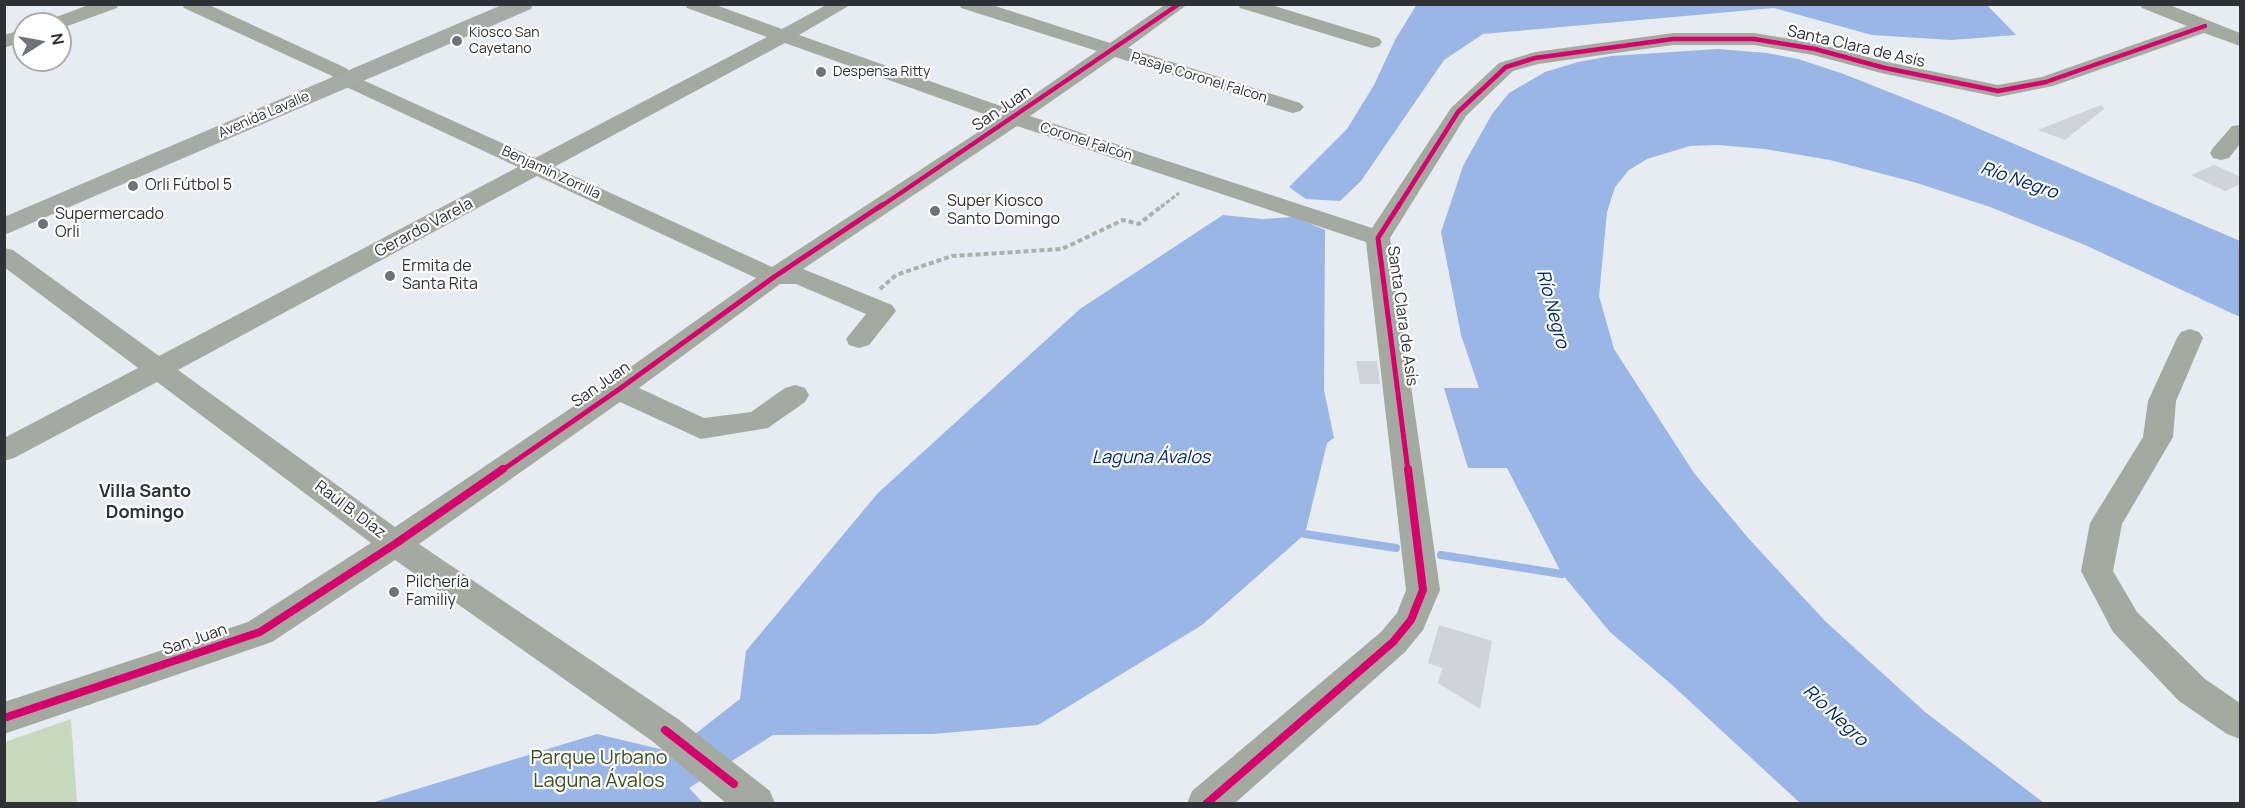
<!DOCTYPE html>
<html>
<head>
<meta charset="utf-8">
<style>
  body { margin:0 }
  #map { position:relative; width:2245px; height:808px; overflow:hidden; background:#e7ebf2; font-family:Manrope,sans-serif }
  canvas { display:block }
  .frame { position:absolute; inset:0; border:6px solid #2f3136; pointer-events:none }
  .north { position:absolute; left:12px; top:12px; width:60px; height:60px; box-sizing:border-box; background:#fff; border:2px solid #acadaf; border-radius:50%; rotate:79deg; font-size:16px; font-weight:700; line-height:24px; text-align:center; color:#2f3136 }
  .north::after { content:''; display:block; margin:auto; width:21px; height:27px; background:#6f7278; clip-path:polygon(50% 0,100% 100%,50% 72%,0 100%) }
</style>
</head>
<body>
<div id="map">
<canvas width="2245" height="808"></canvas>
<div class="frame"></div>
<div class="north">N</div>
</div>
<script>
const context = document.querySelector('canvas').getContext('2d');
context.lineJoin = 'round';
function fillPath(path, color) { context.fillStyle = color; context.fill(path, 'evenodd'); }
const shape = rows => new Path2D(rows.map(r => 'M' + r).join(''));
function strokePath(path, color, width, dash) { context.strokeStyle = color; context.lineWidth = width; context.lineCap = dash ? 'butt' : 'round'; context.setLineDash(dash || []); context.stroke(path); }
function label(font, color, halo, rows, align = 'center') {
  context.font = font + ' Manrope,sans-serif'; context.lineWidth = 4.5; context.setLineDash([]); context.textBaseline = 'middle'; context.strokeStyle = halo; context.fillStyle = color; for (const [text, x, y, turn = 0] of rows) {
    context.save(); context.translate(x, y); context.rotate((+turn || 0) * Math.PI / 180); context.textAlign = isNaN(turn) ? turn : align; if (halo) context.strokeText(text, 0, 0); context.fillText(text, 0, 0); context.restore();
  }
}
const green = shape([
  [71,719,77,803,5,803,5,742]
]);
const water = shape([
  [1417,4,1987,5,2016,35,1951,40,1872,35,1774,8,1483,34,1444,60,1361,181,1340,201,1306,199,1289,187,1347,129,1374,85,1395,40],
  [1718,49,1767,53,1798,59,1841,73,1947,115,2240,241,2240,317,2085,245,1990,207,1917,183,1830,160,1765,149,1718,145,1690,146,1647,159,1629,170,1615,187,1607,212,1599,296,1614,349,1694,473,1749,539,1825,621,1925,712,2044,803,1800,803,1671,684,1610,632,1562,574,1507,468,1468,468,1444,388,1479,388,1461,335,1441,232,1463,166,1492,114,1509,93,1545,72,1578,62,1611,56],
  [1223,215,1262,219,1294,217,1325,230,1324,390,1334,438,1327,443,1305,534,1202,625,1038,725,933,734,773,735,689,788,703,803,368,804,597,734,672,752,740,699,746,651,878,493,1080,309]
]);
const stream = shape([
  [1305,534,1396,548],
  [1441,555,1562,574]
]);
const building = shape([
  [2101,105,2104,109,2065,140,2038,130],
  [2214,165,2241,177,2241,184,2225,191,2191,175],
  [1356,361,1377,361,1380,384,1360,384],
  [1439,625,1492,641,1480,709,1438,683,1442,668,1428,663]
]);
const pathFar1 = shape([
  [1161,207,1179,193]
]);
const path = shape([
  [880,289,896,275,952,256,1062,249,1123,220,1139,224,1163,205]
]);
const minor = shape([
  [91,4,119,4,117,8,62,28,60,24,46,24,48,20,91,4],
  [182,4,207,4,346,68,354,76,535,158,767,37,687,8,685,4,713,4,782,29,828,4,852,4,799,35,1012,110,1097,51,961,8,959,4,989,4,1110,43,1166,4,1188,4,1128,48,1300,103,1304,107,1300,111,1293,113,1286,111,1115,57,1030,116,1372,228,1451,108,1499,63,1535,52,1673,33,1754,33,1815,43,1887,62,1998,85,2042,77,2187,26,2142,8,2140,4,2167,4,2240,33,2240,46,2204,33,2053,86,1998,97,1885,74,1813,55,1754,45,1673,45,1538,64,1513,71,1466,116,1390,238,1440,590,1423,630,1405,652,1234,804,1187,804,1192,791,1381,632,1397,613,1406,590,1366,242,1017,126,803,269,892,305,896,311,869,345,859,348,849,345,846,339,866,314,796,284,780,284,639,388,704,418,751,412,785,388,795,385,805,388,809,395,805,402,768,428,701,439,620,402,419,544,678,719,770,791,775,804,727,804,652,741,395,560,272,642,4,734,4,702,248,622,371,543,157,382,14,458,4,461,4,438,138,368,4,267,4,248,13,250,159,356,518,167,340,84,332,76,184,8,182,4],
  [785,43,998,119,772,267,554,167,785,43],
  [537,176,756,278,608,383,395,527,178,370,537,176],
  [1238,4,1268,4,1379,38,1382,42,1379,46,1372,48,1365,46,1240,8,1238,4],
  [24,29,24,41,4,48,4,35,24,29],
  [2240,125,2240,144,2229,158,2221,160,2213,158,2210,153,2213,148,2232,126,2240,125],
  [2190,329,2199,332,2203,338,2176,401,2173,437,2122,524,2113,571,2137,612,2205,679,2240,703,2240,739,2227,734,2179,701,2113,632,2081,571,2090,523,2143,437,2148,401,2177,338,2181,332,2190,329]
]);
const major = shape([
  [504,4,533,4,531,9,4,235,4,217,504,4]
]);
const cyclewayFar2 = shape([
  [880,207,1179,4],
  [1398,207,1458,112,1506,67,1535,58,1673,39,1754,39,1815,49,1885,68,1998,91,2046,82,2205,26]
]);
const cyclewayFar1 = shape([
  [1399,205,1378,238,1408,471],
  [501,471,618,390,774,277,882,205]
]);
const cycleway = shape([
  [4,718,260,632,395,544,503,469],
  [665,730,734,784],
  [1206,804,1393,642,1411,620,1423,590,1408,469]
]);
const markers = [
  [457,41,6,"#6f7278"],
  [821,72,6,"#6f7278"],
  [133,186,6,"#6f7278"],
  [935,211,6,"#6f7278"],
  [43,224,6,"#6f7278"],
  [390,276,6,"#6f7278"],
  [394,592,6,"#6f7278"]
];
const farPoinames = [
  ["Kiosco San",469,33],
  ["Cayetano",469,49],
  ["Despensa Ritty",833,72]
];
const farStreetnames = [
  ["Pasaje Coronel Falcon",1199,78,17],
  ["Avenida Lavalle",264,115,-23],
  ["Coronel Falcón",1086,142,18],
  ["Benjamín Zorrilla",551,173,25]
];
const streetNames = [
  ["Santa Clara de Asís",1856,47,13],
  ["San Juan",1002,109,-34],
  ["Gerardo Varela",424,228,-28],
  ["Santa Clara de Asís",1402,316,82],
  ["San Juan",601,385,-35],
  ["Raúl B. Díaz",350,510,37],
  ["San Juan",195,640,-19]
];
const poiNames = [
  ["Orli Fútbol 5",145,186],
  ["Super Kiosco",947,202],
  ["Santo Domingo",947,220],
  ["Supermercado",55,215],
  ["Orli",55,233],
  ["Ermita de",402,267],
  ["Santa Rita",402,285],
  ["Pilchería",406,583],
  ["Familiy",406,601]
];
const waterNames = [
  ["Río Negro",2019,181,19],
  ["Río Negro",1552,309,75],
  ["Laguna Ávalos",1151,458],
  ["Río Negro",1835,716,43]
];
const neighbourhoodNames = [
  ["Villa Santo",145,492],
  ["Domingo",145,513]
];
const nearParknames = [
  ["Parque Urbano",599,758],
  ["Laguna Ávalos",599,781]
];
fillPath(green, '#c8d8bc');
fillPath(water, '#99b6e6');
strokePath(stream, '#99b6e6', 8);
fillPath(building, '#d0d3d9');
strokePath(pathFar1, '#adb0ad', 3, [4.5, 2]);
strokePath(path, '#adb0ad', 4, [5, 3]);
fillPath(minor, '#a5aaa0');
fillPath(major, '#a6aba5');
strokePath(cyclewayFar2, '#d6006c', 4.5);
strokePath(cyclewayFar1, '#d6006c', 5);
strokePath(cycleway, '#d6006c', 8);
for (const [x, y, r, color] of markers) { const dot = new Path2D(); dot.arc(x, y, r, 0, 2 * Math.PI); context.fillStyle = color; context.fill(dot); strokePath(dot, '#fff', 2); }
label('14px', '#2f3136', '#fff', farPoinames, 'left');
label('14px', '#2f3136', '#fff', farStreetnames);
label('16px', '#2f3136', '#fff', streetNames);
label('16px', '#2f3136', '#fff', poiNames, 'left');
label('italic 18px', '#002975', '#fff', waterNames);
label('bold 18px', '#2c323b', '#fff', neighbourhoodNames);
label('20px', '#3c501a', '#fff', nearParknames);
</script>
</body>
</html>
